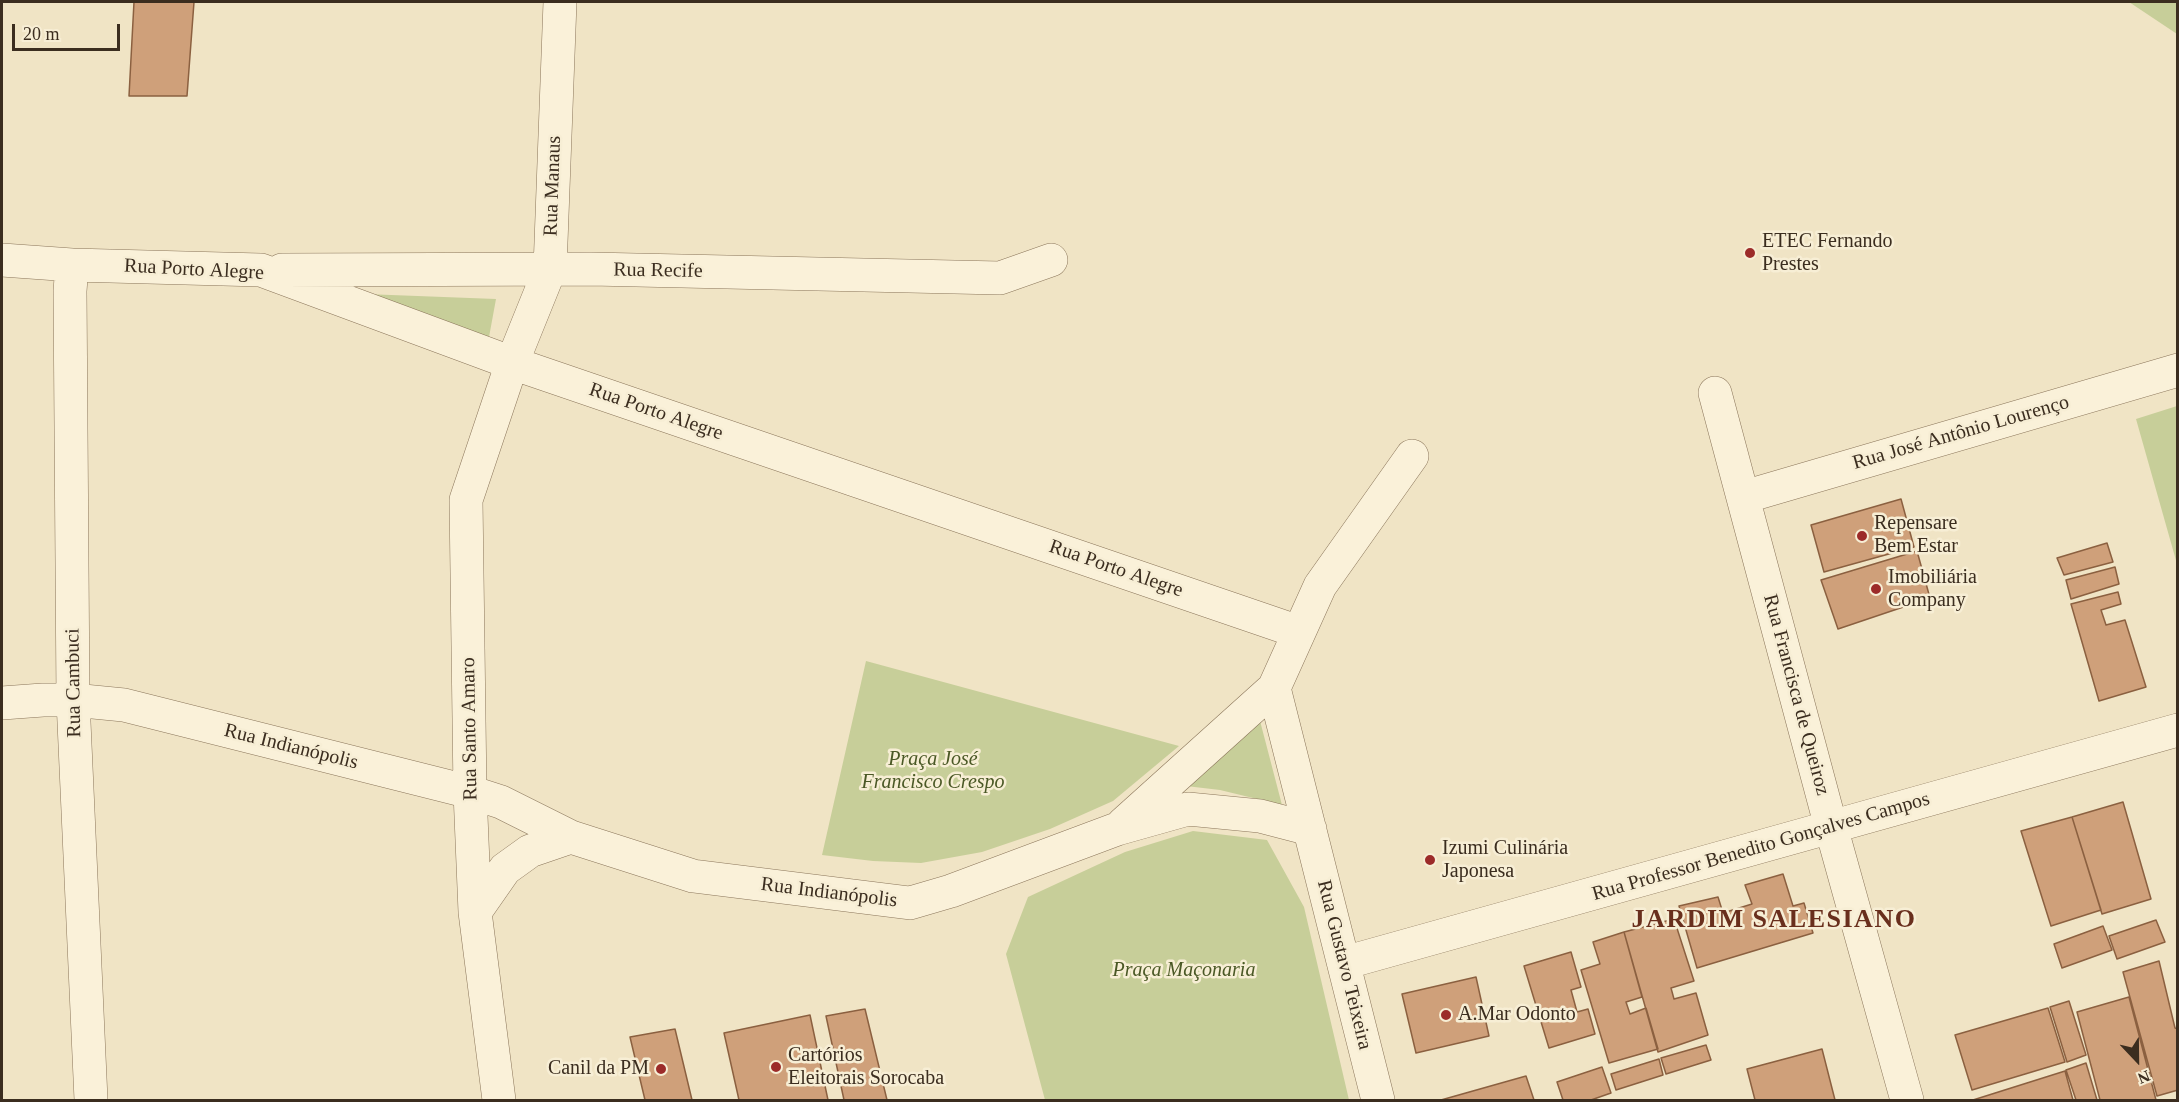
<!DOCTYPE html>
<html>
<head>
<meta charset="utf-8">
<style>
  body { margin:0 }
  #map { position:relative; width:2179px; height:1102px; overflow:hidden; background:#f0e4c5; font-family:"Times New Roman",serif }
  canvas { display:block }
  .frame { position:absolute; inset:0; border:3px solid #3b2d1f; pointer-events:none }
  .north { position:absolute; left:2107px; top:1030px; width:60px; height:60px; -webkit-text-stroke:4px #f7eed5; paint-order:stroke; rotate:158deg; font-size:16px; font-weight:700; line-height:24px; text-align:center; color:#3b2d1f }
  .north::after { content:''; display:block; margin:auto; width:21px; height:27px; background:#3b2d1f; clip-path:polygon(50% 0,100% 100%,50% 72%,0 100%) }
  .scale { position:absolute; left:12px; top:24px; width:108px; height:27px; box-sizing:border-box; border:3px solid #3b2d1f; border-top:0; padding-left:8px; font-size:18px; line-height:21px; white-space:nowrap; color:#3b2d1f; -webkit-text-stroke:4px #f7eed5; paint-order:stroke }
</style>
</head>
<body>
<div id="map">
<canvas width="2179" height="1102"></canvas>
<div class="frame"></div>
<div class="north">N</div>
<div class="scale">20 m</div>
</div>
<script>
const context = document.querySelector('canvas').getContext('2d');
context.lineJoin = 'round';
function fillPath(path, color) { context.fillStyle = color; context.fill(path, 'evenodd'); }
const shape = rows => new Path2D(rows.map(r => 'M' + r).join(''));
function strokePath(path, color, width, dash) { context.strokeStyle = color; context.lineWidth = width; context.lineCap = dash ? 'butt' : 'round'; context.setLineDash(dash || []); context.stroke(path); }
function label(font, color, halo, rows, align = 'center') {
  context.font = font + ' "Times New Roman",serif'; context.lineWidth = 5; context.setLineDash([]); context.textBaseline = 'middle'; context.strokeStyle = halo; context.fillStyle = color; for (const [text, x, y, turn = 0] of rows) {
    context.save(); context.translate(x, y); context.rotate((+turn || 0) * Math.PI / 180); context.textAlign = isNaN(turn) ? turn : align; if (halo) context.strokeText(text, 0, 0); context.fillText(text, 0, 0); context.restore();
  }
}
const green = shape([
  [2129,2,2177,2,2177,34],
  [365,294,496,299,487,348],
  [2177,406,2178,406,2177,564,2136,419],
  [866,661,1179,746,1113,801,1050,829,982,852,921,863,873,861,822,855],
  [1259,717,1282,805,1220,790,1186,786],
  [1193,831,1267,840,1304,907,1349,1100,1045,1100,1006,954,1028,897,1125,852]
]);
const building = shape([
  [134,2,194,2,187,96,129,96,134,2],
  [1901,499,1914,547,1824,572,1811,525,1901,499],
  [2107,543,2113,562,2064,575,2057,558,2107,543],
  [1917,551,1930,598,1838,629,1821,580,1917,551],
  [2115,567,2119,584,2071,599,2066,580,2115,567],
  [2118,592,2121,604,2101,610,2106,625,2125,620,2146,687,2099,701,2071,604,2118,592],
  [2123,802,2151,899,2102,914,2072,817,2123,802],
  [2072,817,2101,910,2051,926,2021,831,2072,817],
  [1783,874,1793,906,1804,903,1813,933,1697,968,1679,906,1718,897,1723,913,1752,904,1745,885,1783,874],
  [1674,919,1694,981,1671,988,1674,999,1696,993,1708,1035,1658,1052,1624,932,1674,919],
  [2156,920,2165,942,2117,959,2109,936,2156,920],
  [2103,926,2112,950,2062,968,2054,944,2103,926],
  [1624,932,1642,997,1626,1002,1630,1014,1646,1008,1658,1049,1609,1063,1581,970,1600,964,1593,942,1624,932],
  [1571,952,1581,987,1571,990,1577,1012,1588,1009,1595,1034,1549,1048,1524,966,1571,952],
  [2159,961,2175,1028,2178,1029,2178,1090,2157,1096,2123,972,2159,961],
  [1476,977,1489,1036,1416,1053,1402,994,1476,977],
  [2129,997,2156,1100,2100,1100,2077,1012,2129,997],
  [2069,1001,2086,1055,2067,1062,2050,1007,2069,1001],
  [2048,1008,2065,1062,1972,1090,1955,1035,2048,1008],
  [865,1009,887,1100,844,1100,826,1016,865,1009],
  [810,1015,828,1100,739,1100,724,1033,810,1015],
  [675,1029,692,1100,645,1100,630,1037,675,1029],
  [1706,1045,1711,1060,1666,1074,1661,1058,1706,1045],
  [1822,1049,1835,1100,1755,1100,1747,1069,1822,1049],
  [1659,1059,1663,1075,1616,1090,1611,1074,1659,1059],
  [2086,1063,2097,1100,2076,1100,2066,1070,2086,1063],
  [1602,1067,1611,1093,1591,1100,1563,1100,1557,1082,1602,1067],
  [2065,1071,2073,1100,1973,1100,2065,1071],
  [1526,1076,1534,1100,1441,1100,1526,1076]
]);
const minor = shape([
  [2,260,72,265,261,270,512,363,1299,632],
  [72,265,70,291,73,700,91,1100],
  [282,270,591,269,1000,278,1051,260],
  [1715,393,1831,827,1907,1100],
  [1744,497,2178,370],
  [1274,688,1378,1100],
  [2,703,43,700,73,700,124,705,470,792,501,802,571,837,693,876,910,903,951,891,1117,829,1188,809,1260,816,1310,829],
  [1123,824,1274,688,1320,586,1412,456],
  [475,912,505,869,530,851,571,837],
  [1344,963,2178,730],
  [499,1100,475,912,470,792,466,500,512,363,550,269,560,2]
]);
const markers = [
  [1750,253,6,"#9c2b29"],
  [1862,536,6,"#9c2b29"],
  [1876,589,6,"#9c2b29"],
  [1430,860,6,"#9c2b29"],
  [1446,1015,6,"#9c2b29"],
  [776,1067,6,"#9c2b29"],
  [661,1069,6,"#9c2b29"]
];
const streetNames = [
  ["Rua Manaus",553,186,-88],
  ["Rua Porto Alegre",194,270,3],
  ["Rua Recife",658,271,1],
  ["Rua Porto Alegre",656,412,19],
  ["Rua José Antônio Lourenço",1961,433,-16],
  ["Rua Porto Alegre",1116,569,19],
  ["Rua Cambuci",74,683,-91],
  ["Rua Francisca de Queiroz",1796,695,75],
  ["Rua Santo Amaro",470,729,-91],
  ["Rua Indianópolis",291,747,14],
  ["Rua Professor Benedito Gonçalves Campos",1761,847,-16],
  ["Rua Indianópolis",829,893,7],
  ["Rua Gustavo Teixeira",1344,965,76]
];
const poiNames = [
  ["ETEC Fernando",1762,242],
  ["Prestes",1762,265],
  ["Repensare",1874,524],
  ["Bem Estar",1874,547],
  ["Imobiliária",1888,578],
  ["Company",1888,601],
  ["Izumi Culinária",1442,849],
  ["Japonesa",1442,872],
  ["A.Mar Odonto",1458,1015],
  ["Cartórios",788,1056],
  ["Eleitorais Sorocaba",788,1079],
  ["Canil da PM",649,1069,"right"]
];
const parkNames = [
  ["Praça José",933,760],
  ["Francisco Crespo",933,783],
  ["Praça Maçonaria",1184,971]
];
const districtNames = [
  ["JARDIM SALESIANO",1774,920]
];
fillPath(green, '#c7ce99');
fillPath(building, '#cfa07a');
strokePath(building, '#8b6040', 1.5);
strokePath(minor, '#8b765b', 34);
strokePath(minor, '#faf1d9', 33);
for (const [x, y, r, color] of markers) { const dot = new Path2D(); dot.arc(x, y, r, 0, 2 * Math.PI); context.fillStyle = color; context.fill(dot); strokePath(dot, '#f7eed5', 2); }
label('20px', '#3b2d1f', '#f7eed5', streetNames);
label('20px', '#3b2d1f', '#f7eed5', poiNames, 'left');
label('italic 20px', '#4a5825', '#f7eed5', parkNames);
context.letterSpacing = '1.5px';
label('bold 26px', '#692f1d', '#f7eed5', districtNames);
context.letterSpacing = '0px';
</script>
</body>
</html>
